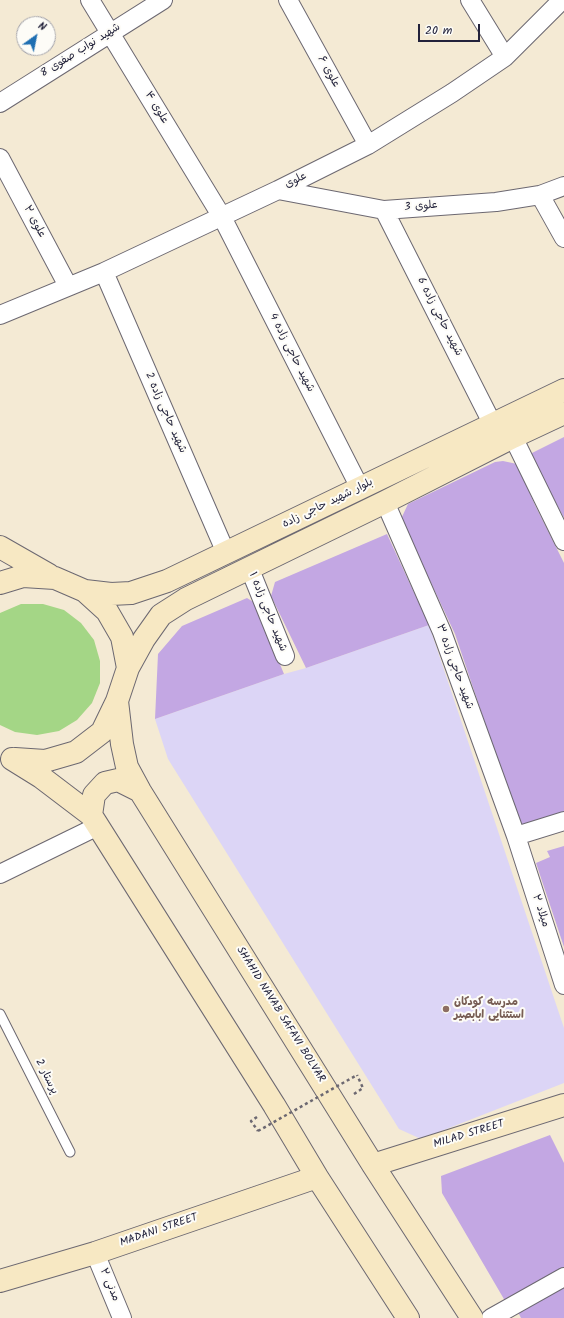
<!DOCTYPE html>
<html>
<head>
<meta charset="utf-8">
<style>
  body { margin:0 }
  #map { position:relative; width:564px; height:1318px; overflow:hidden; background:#f4ead4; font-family:Kalam,sans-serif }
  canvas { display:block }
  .north { position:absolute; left:16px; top:16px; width:40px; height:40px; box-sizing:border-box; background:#fdfcf7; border:1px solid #a5a5ac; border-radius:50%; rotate:33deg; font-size:11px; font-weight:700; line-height:16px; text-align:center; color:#22223b }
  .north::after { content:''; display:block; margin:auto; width:14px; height:18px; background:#1f6fb2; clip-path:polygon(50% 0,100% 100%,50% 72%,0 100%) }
  .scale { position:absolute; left:418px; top:24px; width:62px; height:18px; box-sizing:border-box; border:2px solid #22223b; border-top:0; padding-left:5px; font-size:12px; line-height:14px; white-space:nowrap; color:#22223b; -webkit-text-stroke:3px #fdfcf7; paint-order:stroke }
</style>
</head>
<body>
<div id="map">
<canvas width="564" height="1318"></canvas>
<div class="north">N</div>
<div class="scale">20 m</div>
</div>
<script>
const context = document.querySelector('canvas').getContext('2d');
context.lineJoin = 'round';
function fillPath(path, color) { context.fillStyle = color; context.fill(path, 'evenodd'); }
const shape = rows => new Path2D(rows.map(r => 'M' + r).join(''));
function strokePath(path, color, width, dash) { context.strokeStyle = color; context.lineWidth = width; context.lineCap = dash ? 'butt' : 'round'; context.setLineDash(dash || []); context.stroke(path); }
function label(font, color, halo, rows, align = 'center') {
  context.font = font + ' Kalam,"Playpen Sans Arabic",sans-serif'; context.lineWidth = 4; context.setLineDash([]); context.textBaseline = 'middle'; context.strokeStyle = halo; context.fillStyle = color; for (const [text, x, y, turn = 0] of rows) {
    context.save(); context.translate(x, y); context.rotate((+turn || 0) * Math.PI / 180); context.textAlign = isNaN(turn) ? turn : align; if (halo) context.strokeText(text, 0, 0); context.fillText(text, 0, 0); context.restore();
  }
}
const built = shape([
  [429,625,564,1028,564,1083,421,1139,399,1129,168,759,155,719,284,674,306,668]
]);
const green = shape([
  [21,604,43,604,64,610,81,623,94,640,100,661,100,683,92,703,77,720,59,731,37,735,15,732,0,725,0,613]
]);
const building = shape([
  [564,437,564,518,530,454],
  [503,461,517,464,535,505,564,563,564,814,522,828,487,729,455,634,401,519,408,504,495,462],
  [387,534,429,625,306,668,271,596,275,582],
  [247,598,255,603,284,674,155,719,158,654,182,626],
  [564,846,564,947,536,863,550,857,547,851],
  [550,1135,564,1163,564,1272,508,1306,442,1193,441,1176],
  [564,1285,564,1318,521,1318,518,1312]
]);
const path = shape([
  [354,1094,363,1088,357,1075],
  [257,1117,251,1121,258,1131]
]);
const lane = shape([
  [0,1014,70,1152]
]);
const street = shape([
  [90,0,222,217,360,488],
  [288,0,368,145],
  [470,0,505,57],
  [0,103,163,0],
  [0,158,68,286],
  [278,190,384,210,496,202,540,195,564,186],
  [540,195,564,238],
  [384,210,493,425],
  [104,272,226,553],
  [0,315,104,272,278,190,368,145,452,93,505,57,562,0],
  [513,437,564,541],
  [385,502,442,632,516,836,564,985],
  [249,567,285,656],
  [516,836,564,821],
  [0,874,98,826],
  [95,1253,122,1318],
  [491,1318,564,1277]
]);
const secondary = shape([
  [0,547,49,575],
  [0,583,23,576,55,578,85,591,107,611,122,637,128,668,117,701,102,732,76,752,45,761,15,759],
  [85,591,111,594,131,593,167,581,564,390],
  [128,668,144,639,161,615,186,599,385,502,513,437,564,413],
  [117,701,122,744,127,767,140,791,373,1165,472,1318],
  [12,759,41,777,91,815,274,1105,317,1177,408,1318],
  [91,815,94,795,105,783,118,780,140,791],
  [373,1165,564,1105],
  [0,1281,95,1253,317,1177]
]);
const pathBridge = shape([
  [258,1131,357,1075]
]);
const markers = [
  [446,1009,4,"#8d6e63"]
];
const streetNames = [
  ["شهید نواب صفوی 8",81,51,-32],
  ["علوی ۶",328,72,61],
  ["علوی ۴",156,108,59],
  ["علوی",296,181,-27],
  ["علوی 3",421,207,-4],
  ["علوی ۲",34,222,62],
  ["شهید حاجی زاده 6",439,317,63],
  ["شهید حاجی زاده 4",291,353,63],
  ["شهید حاجی زاده 2",165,413,66],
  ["بلوار شهید حاجی زاده",328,504,-26],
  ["شهید حاجی زاده ۱",267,612,68],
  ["شهید حاجی زاده ۳",454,667,70],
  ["میلاد ۲",540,911,72],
  ["SHAHID NAVAB SAFAVI BOLVAR",280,1015,58],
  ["پرستار 2",46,1077,63],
  ["MILAD STREET",469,1135,-17],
  ["MADANI STREET",159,1231,-19],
  ["مدنی ۲",109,1285,67]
];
const educationNames = [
  ["مدرسه کودکان",454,1003],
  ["استثنایی ابابصیر",454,1016]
];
fillPath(built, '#dcd5f6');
fillPath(green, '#a4d686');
fillPath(building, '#c3a7e3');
strokePath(lane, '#6c6871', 11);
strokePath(street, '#6c6871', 20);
strokePath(secondary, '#6c6871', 24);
strokePath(path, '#6c6871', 2.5, [3, 3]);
strokePath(lane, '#fff', 9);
strokePath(street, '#fff', 18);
strokePath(secondary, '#f7e8c3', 22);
strokePath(pathBridge, '#6c6871', 2.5, [3, 3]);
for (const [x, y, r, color] of markers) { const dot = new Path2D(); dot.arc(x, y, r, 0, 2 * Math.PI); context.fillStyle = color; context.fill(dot); strokePath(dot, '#fdfcf7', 1.5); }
label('11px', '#22223b', '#fdfcf7', streetNames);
label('bold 11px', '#785e54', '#fdfcf7', educationNames, 'left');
</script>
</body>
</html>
